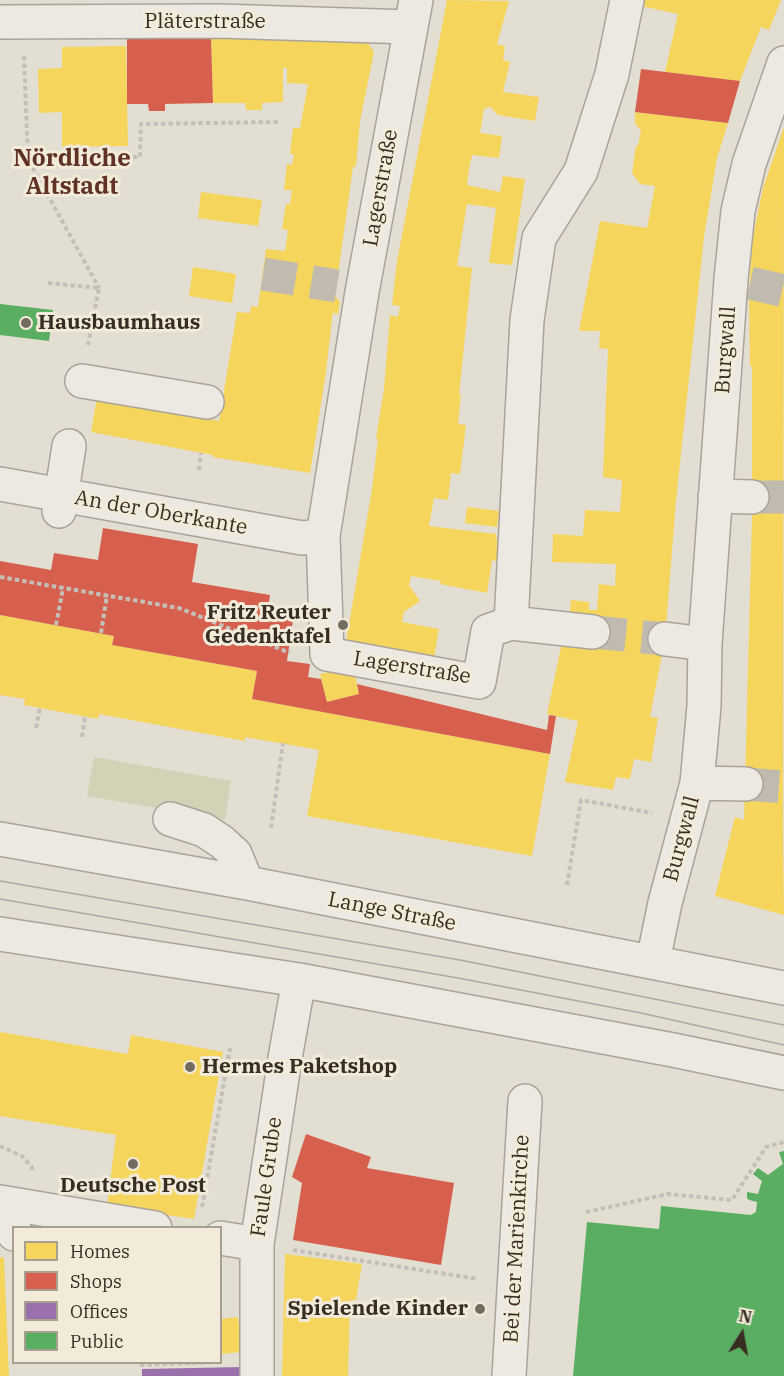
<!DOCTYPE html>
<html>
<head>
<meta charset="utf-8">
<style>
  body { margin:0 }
  #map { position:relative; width:784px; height:1376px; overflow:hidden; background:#e3ded2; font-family:"IBM Plex Serif",serif }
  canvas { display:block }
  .legend { position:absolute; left:12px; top:1226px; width:210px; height:138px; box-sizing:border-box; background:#f3ebd9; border:2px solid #a89f90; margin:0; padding:8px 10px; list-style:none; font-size:18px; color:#382d22 }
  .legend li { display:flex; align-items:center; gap:12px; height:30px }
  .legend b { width:30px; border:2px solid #a89f90 }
  .north { position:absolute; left:712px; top:1304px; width:60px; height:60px; -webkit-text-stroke:4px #f3ebd9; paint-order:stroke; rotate:11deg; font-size:16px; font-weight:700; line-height:24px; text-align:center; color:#382d22 }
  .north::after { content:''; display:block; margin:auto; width:21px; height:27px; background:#382d22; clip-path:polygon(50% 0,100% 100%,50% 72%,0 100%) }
</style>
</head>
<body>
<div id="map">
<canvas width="784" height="1376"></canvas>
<ul class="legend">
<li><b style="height:16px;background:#f6d55c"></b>Homes</li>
<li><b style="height:16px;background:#d6604d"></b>Shops</li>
<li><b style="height:16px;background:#9970ab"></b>Offices</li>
<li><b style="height:16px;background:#5aae61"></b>Public</li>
</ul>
<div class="north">N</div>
</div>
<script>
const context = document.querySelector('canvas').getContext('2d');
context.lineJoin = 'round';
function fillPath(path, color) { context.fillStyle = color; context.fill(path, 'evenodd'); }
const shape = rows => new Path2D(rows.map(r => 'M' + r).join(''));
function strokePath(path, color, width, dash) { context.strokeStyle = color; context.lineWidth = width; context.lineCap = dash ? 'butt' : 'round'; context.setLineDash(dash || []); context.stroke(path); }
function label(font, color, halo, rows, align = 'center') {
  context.font = font + ' "IBM Plex Serif",serif'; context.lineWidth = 6; context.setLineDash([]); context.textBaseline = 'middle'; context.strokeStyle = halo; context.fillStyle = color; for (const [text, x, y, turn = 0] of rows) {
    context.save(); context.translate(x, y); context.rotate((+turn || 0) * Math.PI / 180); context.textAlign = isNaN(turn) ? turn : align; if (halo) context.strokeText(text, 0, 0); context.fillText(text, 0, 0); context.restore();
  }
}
const green = shape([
  [94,757,231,781,225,820,87,796]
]);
const homes = shape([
  [447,0,509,1,497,44,505,46,503,60,510,62,503,92,539,97,535,121,498,115,490,107,484,109,480,133,502,136,499,158,472,155,469,169,467,185,500,192,503,176,525,179,512,265,489,263,496,208,467,204,457,266,472,268,459,395,461,394,458,424,466,425,460,474,451,473,448,500,434,498,429,526,496,534,500,562,492,560,487,593,440,584,441,581,411,576,409,585,420,601,404,612,402,622,439,629,434,658,346,642,372,489,378,439,376,438,384,389,390,315,398,317,400,306,392,305,397,261],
  [643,0,781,0,769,30,761,27,740,81,665,72,678,14,641,6],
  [216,35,227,35,232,38,282,38,368,43,374,52,360,121,356,166,353,167,335,296,340,302,338,314,333,313,332,318,326,372,310,473,213,457,213,455,91,432,97,397,219,421,237,312,250,313,251,306,258,307,266,249,285,251,288,230,282,229,286,204,290,204,292,190,284,190,287,164,292,165,294,154,290,154,293,128,300,128,308,84,287,83,287,68,283,68,283,102,262,103,262,110,246,110,245,103,213,103,211,38],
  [126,46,128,146,62,147,62,112,39,113,38,69,62,68,62,47],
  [635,112,728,123,717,158,704,237,676,501,665,639,650,717,658,718,651,762,634,759,630,779,616,777,613,790,565,782,578,721,547,714,561,647,591,645,569,620,571,600,589,602,589,610,597,610,599,584,615,586,616,564,552,562,553,534,583,536,585,510,620,512,622,480,603,477,608,349,599,348,600,331,579,331,600,221,647,228,655,186,640,184,632,173,636,145,638,146,641,130,635,124],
  [784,127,783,829,784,915,715,896,735,817,744,820,752,518,752,366,750,367,749,295,752,241,763,188],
  [201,192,262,200,258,226,198,218],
  [193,267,236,274,232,303,189,296],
  [467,507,499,511,497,527,465,523],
  [0,615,114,636,112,645,257,671,252,699,550,754,532,856,307,816,319,750,245,737,245,741,99,714,98,719,24,705,25,699,0,695],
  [353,667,359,694,327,702,320,674],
  [0,1032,128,1054,131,1035,223,1052,194,1219,107,1206,116,1135,0,1116],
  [285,1254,362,1264,356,1300,350,1300,348,1376,282,1376],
  [0,1257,4,1258,9,1376,0,1376],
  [238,1317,242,1352,220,1354,220,1319]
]);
const shops = shape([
  [211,38,213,103,165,104,165,111,149,111,148,104,127,104,127,39],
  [641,69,740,81,728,123,635,112],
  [103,528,198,544,192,582,270,595,267,616,293,620,287,661,310,664,308,677,321,679,327,702,359,694,357,684,547,730,549,715,556,716,550,754,252,699,257,671,112,645,114,636,0,615,0,561,51,570,54,553,98,560],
  [306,1134,371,1157,367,1168,454,1183,441,1265,293,1240,302,1183,292,1177]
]);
const offices = shape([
  [244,1367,244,1376,142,1376,142,1369]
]);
const public = shape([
  [0,304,53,310,49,341,0,335],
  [784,1151,784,1376,573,1376,587,1222,659,1229,661,1206,751,1215,756,1212,757,1202,749,1200,747,1198,747,1192,758,1194,762,1181,753,1174,758,1168,768,1175,783,1164,779,1152]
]);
const minorTunnel = shape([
  [263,274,337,286],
  [750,283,784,291],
  [752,497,784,497],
  [593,632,665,639],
  [746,784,784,787]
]);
const path = shape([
  [24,56,28,159,99,288],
  [28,159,140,157,141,124,280,122],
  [48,283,99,288,88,345],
  [199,470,201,453],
  [0,577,179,608,290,653],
  [56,625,63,588],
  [101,633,107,595],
  [36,728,40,708],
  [82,737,85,716],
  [271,828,283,743],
  [567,885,581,800,652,813],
  [0,1146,22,1156,32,1167,32,1172],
  [202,1207,230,1048],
  [586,1212,668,1194,732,1200,766,1147,784,1142],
  [293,1250,478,1279],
  [140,1365,220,1362]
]);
const minor = shape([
  [416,0,362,292,323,536,327,654,479,682,488,631,511,623,593,632],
  [0,22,219,21,410,27],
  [82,381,207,402],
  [0,484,302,538,323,536],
  [715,496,752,497],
  [59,511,69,446],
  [511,623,527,320,539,238,581,171,612,74,627,0],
  [665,639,705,644],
  [697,783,746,784],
  [170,819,204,830,222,842,235,854,247,883],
  [0,839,247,883,784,988],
  [0,934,299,980,673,1050,784,1073],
  [653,961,665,903,697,783,704,706,705,644,731,279,738,211,749,164,784,63],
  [0,1202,155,1228],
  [12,1204,14,1234],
  [220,1238,257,1244],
  [257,1376,257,1244,285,1058,299,980],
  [509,1376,525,1101]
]);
const tram = shape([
  [0,881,460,960,784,1025],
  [0,899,458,978,641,1013,784,1045]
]);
const markers = [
  [26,323,6,"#746b60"],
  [343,625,6,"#746b60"],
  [190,1067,6,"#746b60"],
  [133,1164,6,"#746b60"],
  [480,1309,6,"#746b60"]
];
const streetNames = [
  ["Pläterstraße",205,22],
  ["Lagerstraße",381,188,-80],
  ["Burgwall",726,350,-86],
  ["An der Oberkante",161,513,10],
  ["Lagerstraße",412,668,9],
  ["Burgwall",682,839,-75],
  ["Lange Straße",392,912,11],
  ["Faule Grube",267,1177,-82],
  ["Bei der Marienkirche",517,1239,-87]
];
const poiNames = [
  ["Hausbaumhaus",38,323],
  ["Fritz Reuter",331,613,"right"],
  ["Gedenktafel",331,637,"right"],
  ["Hermes Paketshop",202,1067],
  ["Deutsche Post",133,1186,"center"],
  ["Spielende Kinder",468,1309,"right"]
];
const quarterNames = [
  ["Nördliche",72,159],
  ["Altstadt",72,187]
];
fillPath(green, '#d1d2b6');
fillPath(homes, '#f6d55c');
fillPath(shops, '#d6604d');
fillPath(offices, '#9970ab');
fillPath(public, '#5aae61');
strokePath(minorTunnel, '#c1bbaf', 33, [33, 16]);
strokePath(minor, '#a9a39a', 36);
strokePath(path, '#c4c0b9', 4, [4.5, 3]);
strokePath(minor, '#ece9e2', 33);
strokePath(tram, '#aca8a2', 1.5);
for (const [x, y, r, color] of markers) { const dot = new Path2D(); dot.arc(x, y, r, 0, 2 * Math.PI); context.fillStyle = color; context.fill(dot); strokePath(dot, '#f3ebd9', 2); }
label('21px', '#382d22', '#f3ebd9', streetNames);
label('bold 21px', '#382d22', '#f3ebd9', poiNames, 'left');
label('bold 24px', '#603226', '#f3ebd9', quarterNames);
</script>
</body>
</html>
